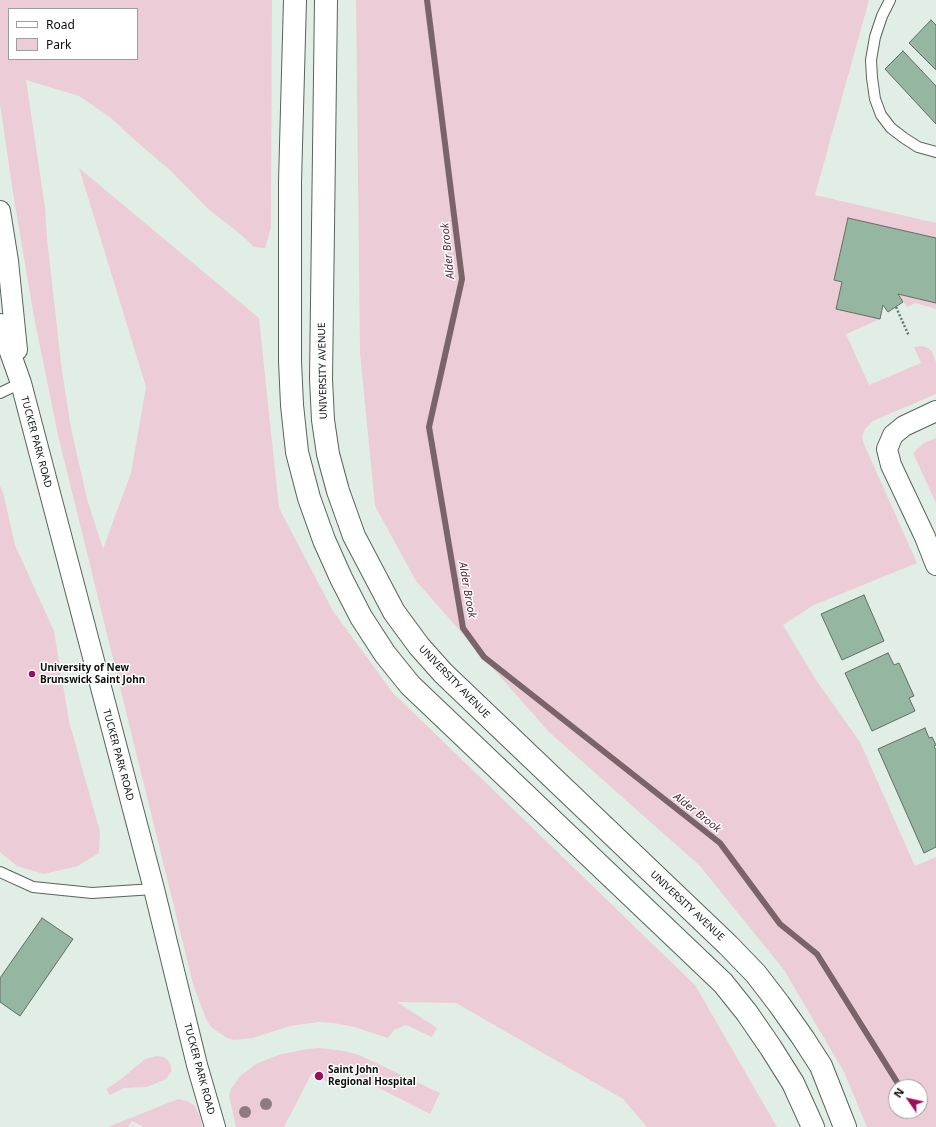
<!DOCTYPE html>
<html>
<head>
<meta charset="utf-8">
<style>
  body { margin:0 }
  #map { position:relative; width:936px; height:1127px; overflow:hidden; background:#e1eee6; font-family:"Noto Sans",sans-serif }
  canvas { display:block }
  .legend { position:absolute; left:8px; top:8px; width:130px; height:52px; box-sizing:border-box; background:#fff; border:1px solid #9d9f9e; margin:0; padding:5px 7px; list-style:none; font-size:12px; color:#0a0f0c }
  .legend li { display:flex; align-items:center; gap:8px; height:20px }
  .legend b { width:20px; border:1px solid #9d9f9e }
  .north { position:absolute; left:888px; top:1079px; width:40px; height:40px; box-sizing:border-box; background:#fff; border:1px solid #9d9f9e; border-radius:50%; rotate:304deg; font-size:11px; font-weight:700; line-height:16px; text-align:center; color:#0a0f0c }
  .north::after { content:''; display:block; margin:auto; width:14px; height:18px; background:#9e0f5a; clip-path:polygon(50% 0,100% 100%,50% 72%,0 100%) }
</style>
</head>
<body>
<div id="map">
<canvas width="936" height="1127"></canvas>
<ul class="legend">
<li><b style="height:5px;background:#fff"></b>Road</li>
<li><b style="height:11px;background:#eccdd7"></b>Park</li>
</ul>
<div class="north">N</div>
</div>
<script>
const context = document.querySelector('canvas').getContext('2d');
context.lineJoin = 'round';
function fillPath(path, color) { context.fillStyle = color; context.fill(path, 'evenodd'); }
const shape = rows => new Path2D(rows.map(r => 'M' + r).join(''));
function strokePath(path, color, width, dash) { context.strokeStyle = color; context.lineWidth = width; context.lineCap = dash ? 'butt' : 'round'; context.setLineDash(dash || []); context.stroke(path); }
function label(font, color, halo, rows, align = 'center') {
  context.font = font + ' "Noto Sans",sans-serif'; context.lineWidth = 3; context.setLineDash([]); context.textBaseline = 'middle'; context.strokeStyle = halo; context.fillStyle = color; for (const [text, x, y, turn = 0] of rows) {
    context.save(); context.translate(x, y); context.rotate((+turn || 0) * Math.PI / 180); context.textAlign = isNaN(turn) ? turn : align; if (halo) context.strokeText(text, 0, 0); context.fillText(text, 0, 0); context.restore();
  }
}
const green = shape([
  [0,0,272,0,271,228,265,248,254,247,239,233,207,208,172,172,129,135,111,118,79,96,26,80,45,207,47,239,62,371,71,428,87,499,103,549,131,473,146,387,79,168,259,318,279,508,333,611,393,693,695,985,777,1127,647,1127,623,1099,456,1003,397,1002,437,1028,432,1037,406,1025,394,1030,388,1038,354,1027,334,1023,319,1022,290,1026,253,1038,234,1040,227,1038,218,1032,211,1027,206,1019,193,984,58,435,34,317,13,193,0,104],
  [9,9,137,9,137,59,9,59],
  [356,0,869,0,815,195,936,223,936,238,848,218,834,280,842,282,836,309,880,319,846,334,869,385,921,363,914,347,922,346,928,348,932,351,936,362,936,394,873,421,865,429,862,438,864,444,917,563,814,605,783,625,816,680,860,742,915,866,936,857,936,1127,867,1127,844,1072,784,970,700,866,549,732,416,581,375,506,360,352],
  [896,1087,920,1087,920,1111,896,1111],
  [898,294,936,303,936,309,915,303,907,307],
  [936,438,936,503,913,453,924,443],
  [0,486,3,492,15,545,54,631,69,721,100,832,99,853,78,866,44,874,17,866,0,852],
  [319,1048,344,1051,359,1055,440,1093,430,1114,337,1067,329,1083,312,1073,284,1127,236,1127,229,1096,231,1089,240,1076,256,1064,278,1055,307,1049],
  [157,1056,164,1057,168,1060,171,1066,171,1072,166,1079,147,1087,124,1088,110,1095,106,1089,120,1080,145,1059],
  [178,1099,187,1101,194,1105,200,1116,202,1127,144,1127,132,1121,128,1127,108,1127]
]);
const stream = shape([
  [427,0,462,279,429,427,463,628,484,657,720,843,780,924,817,954,897,1082]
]);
const building = shape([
  [931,20,936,25,936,70,909,43,931,20],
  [903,51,936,86,936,124,885,69,903,51],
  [848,218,936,238,936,303,898,294,903,302,888,312,883,305,880,319,836,309,842,282,834,280,848,218],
  [864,595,884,641,842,660,821,614,864,595],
  [888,653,894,665,899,663,914,696,909,698,915,711,872,731,845,673,888,653],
  [925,728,929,738,932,737,936,745,934,746,936,750,936,847,924,853,878,749,925,728],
  [42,918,73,939,20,1016,0,1002,0,978,42,918]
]);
const path = shape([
  [896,307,909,336]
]);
const service = shape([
  [890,0,882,16,875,37,871,60,872,78,875,99,881,115,891,128,904,138,918,147,936,152],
  [0,393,21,383],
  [0,872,33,887,92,893,154,889]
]);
const minor = shape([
  [0,211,8,261,17,350],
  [0,324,21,383,154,889,197,1065,215,1127],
  [936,411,904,426,893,435,887,449,891,465,925,537,936,565]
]);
const secondary = shape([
  [295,0,290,182,290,361,292,405,297,452,309,498,324,540,341,578,361,617,385,654,410,685,723,983,747,1013,771,1048,793,1083,813,1127],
  [326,0,321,379,323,420,328,454,338,491,354,536,394,612,419,646,443,673,728,945,756,974,779,1004,803,1038,821,1066,845,1127]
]);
const trees = [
  [266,1104],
  [245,1112]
];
const markers = [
  [32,674,4,"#9e0f5a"],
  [319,1076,5,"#9e0f5a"]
];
const streetNames = [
  ["UNIVERSITY AVENUE",323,371,-91],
  ["TUCKER PARK ROAD",36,442,75],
  ["UNIVERSITY AVENUE",454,682,46],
  ["TUCKER PARK ROAD",118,755,75],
  ["UNIVERSITY AVENUE",687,906,43],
  ["TUCKER PARK ROAD",199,1069,75]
];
const poiNames = [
  ["University of New",40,668],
  ["Brunswick Saint John",40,680],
  ["Saint John",328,1070],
  ["Regional Hospital",328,1082]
];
const waterNames = [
  ["Alder Brook",448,251,-96],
  ["Alder Brook",467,590,80],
  ["Alder Brook",697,813,38]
];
fillPath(green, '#eccdd7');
strokePath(stream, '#7b636a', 6);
fillPath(building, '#95b7a2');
strokePath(building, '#626d66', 1);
strokePath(service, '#58635c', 12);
strokePath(minor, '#58635c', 22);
strokePath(secondary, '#58635c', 24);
strokePath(path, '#6b746f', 2.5, [2, 2]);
strokePath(service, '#fff', 10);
strokePath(minor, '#fff', 20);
strokePath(secondary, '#fff', 22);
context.fillStyle = '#907a82';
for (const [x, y] of trees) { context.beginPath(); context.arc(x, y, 6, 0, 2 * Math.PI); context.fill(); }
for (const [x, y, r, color] of markers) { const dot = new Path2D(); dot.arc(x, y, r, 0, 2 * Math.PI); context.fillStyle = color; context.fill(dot); strokePath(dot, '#fff', 1.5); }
label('10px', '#0a0f0c', '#fff', streetNames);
label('bold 10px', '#0a0f0c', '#fff', poiNames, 'left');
label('italic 11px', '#552438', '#fff', waterNames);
</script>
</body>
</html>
